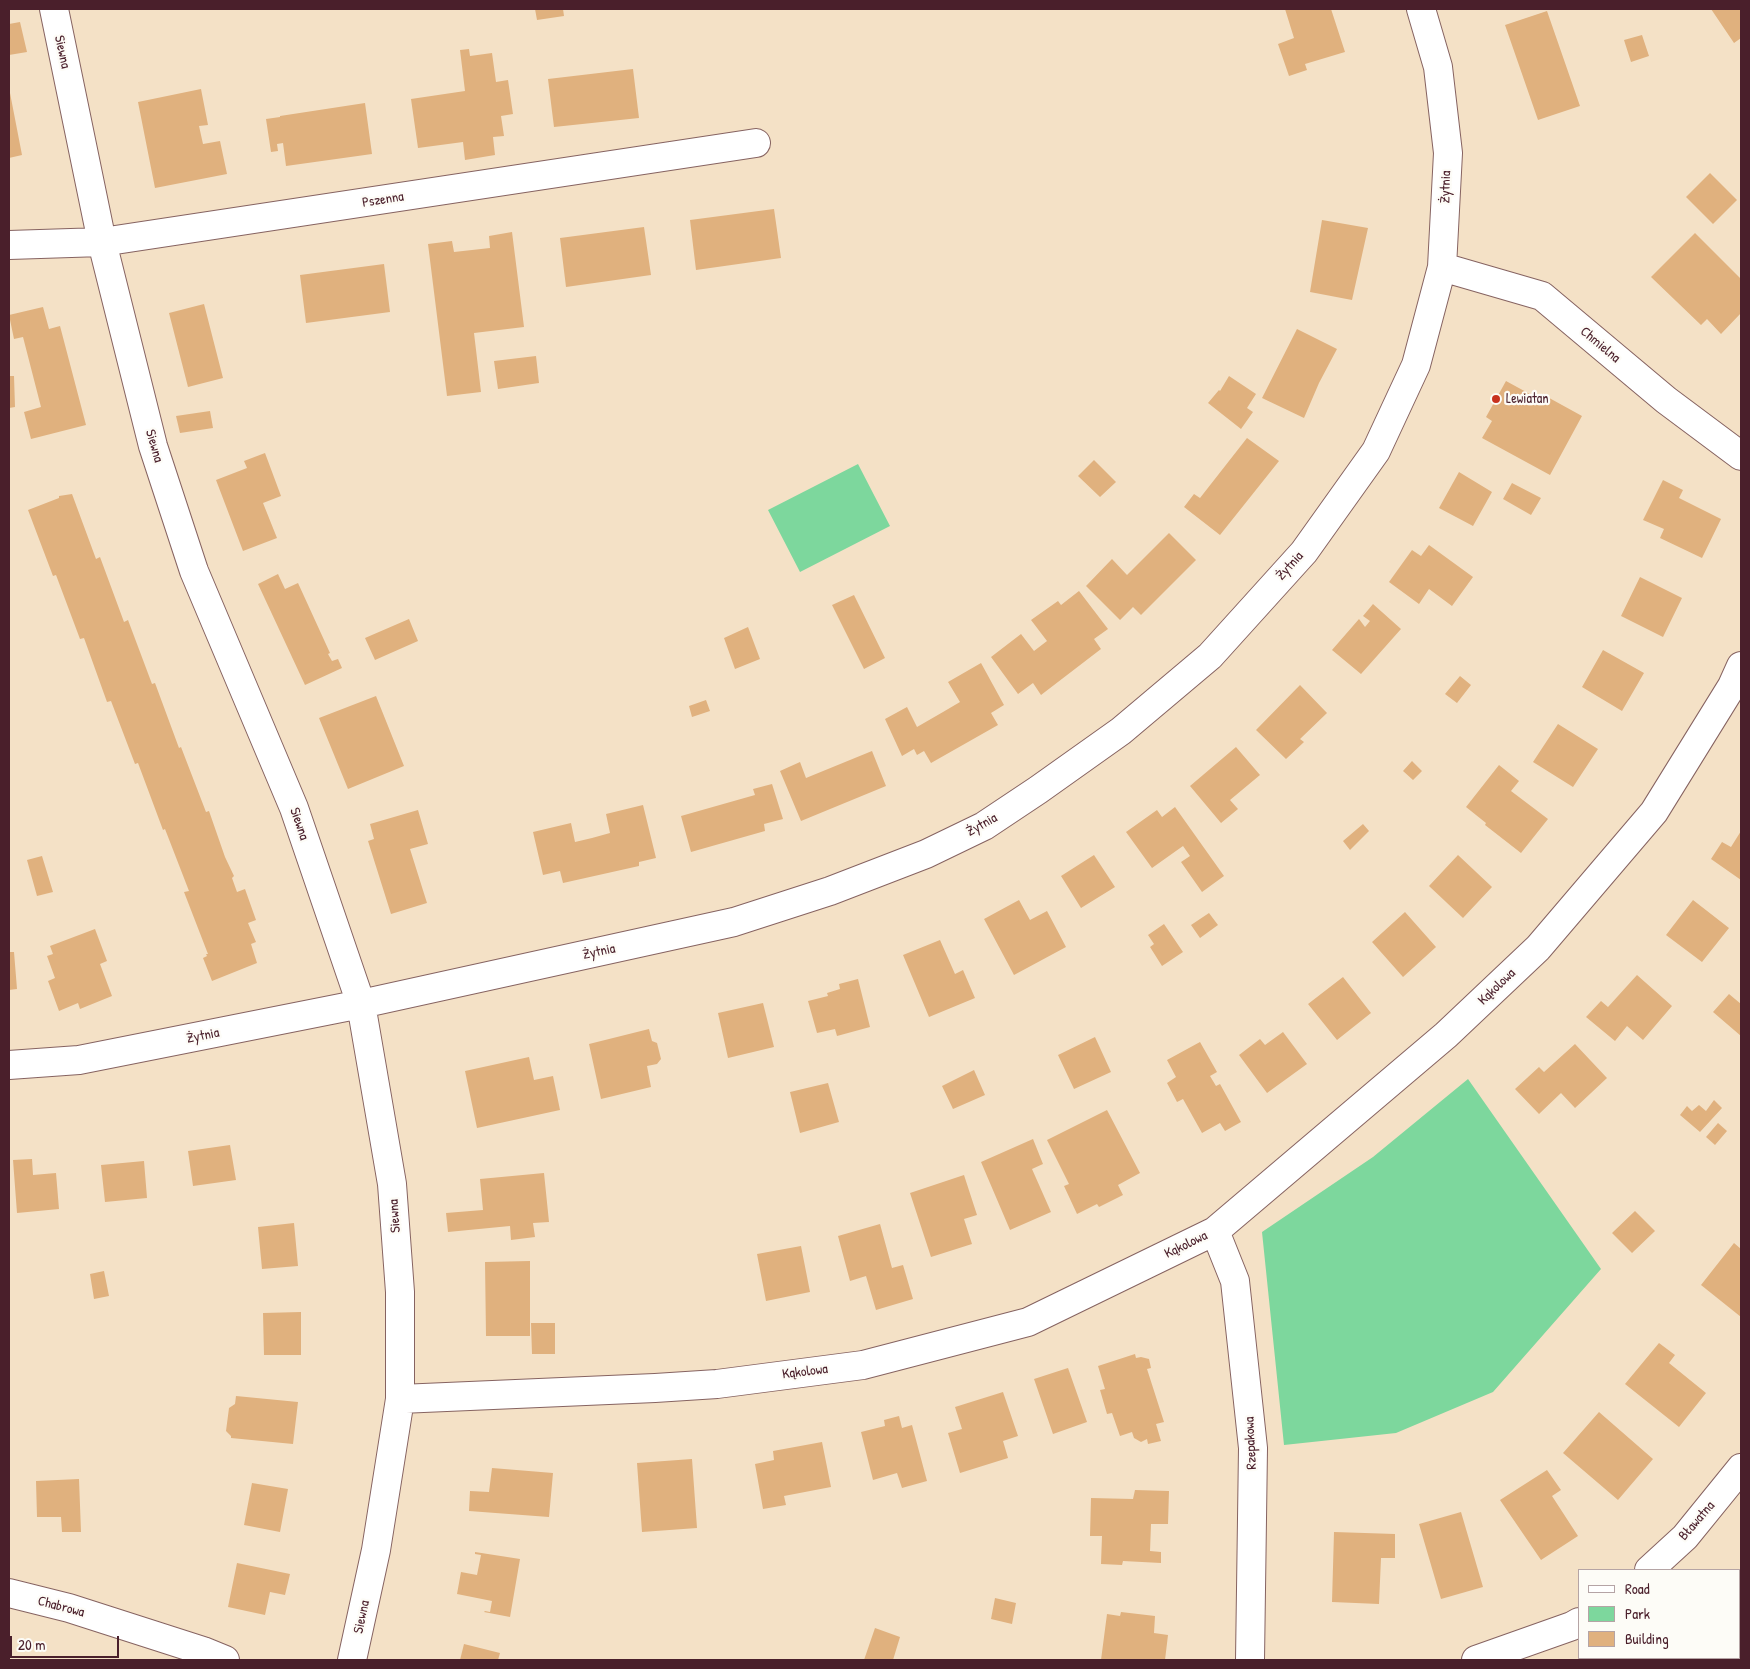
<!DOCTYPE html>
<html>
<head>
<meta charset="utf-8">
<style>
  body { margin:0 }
  #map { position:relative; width:1750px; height:1669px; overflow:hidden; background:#f4e1c6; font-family:"Patrick Hand",sans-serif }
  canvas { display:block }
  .frame { position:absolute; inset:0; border:10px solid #4a1f2b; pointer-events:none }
  .legend { position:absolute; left:1578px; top:1569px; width:162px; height:90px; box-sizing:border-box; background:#fdfcf7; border:1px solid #b5a4a5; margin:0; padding:6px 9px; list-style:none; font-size:15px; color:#4a1f2b }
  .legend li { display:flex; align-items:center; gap:10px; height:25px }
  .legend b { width:25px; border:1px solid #b5a4a5 }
  .scale { position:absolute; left:10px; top:1636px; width:109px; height:22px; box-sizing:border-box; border:2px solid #4a1f2b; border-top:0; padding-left:6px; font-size:15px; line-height:18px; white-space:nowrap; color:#4a1f2b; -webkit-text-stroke:4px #fdfcf7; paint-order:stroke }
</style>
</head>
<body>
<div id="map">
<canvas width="1750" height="1669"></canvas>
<div class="frame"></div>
<ul class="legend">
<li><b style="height:6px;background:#fff"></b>Road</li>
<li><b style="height:14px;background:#7dd79d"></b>Park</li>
<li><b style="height:14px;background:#e0b17e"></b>Building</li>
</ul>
<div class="scale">20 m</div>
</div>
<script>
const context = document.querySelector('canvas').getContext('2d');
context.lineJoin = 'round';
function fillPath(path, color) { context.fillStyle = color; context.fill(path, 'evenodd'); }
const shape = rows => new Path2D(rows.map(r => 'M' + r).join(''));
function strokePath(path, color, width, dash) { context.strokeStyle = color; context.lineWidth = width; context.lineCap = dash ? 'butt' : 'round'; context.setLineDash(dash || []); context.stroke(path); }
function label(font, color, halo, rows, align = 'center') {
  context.font = font + ' "Patrick Hand",sans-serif'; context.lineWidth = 4.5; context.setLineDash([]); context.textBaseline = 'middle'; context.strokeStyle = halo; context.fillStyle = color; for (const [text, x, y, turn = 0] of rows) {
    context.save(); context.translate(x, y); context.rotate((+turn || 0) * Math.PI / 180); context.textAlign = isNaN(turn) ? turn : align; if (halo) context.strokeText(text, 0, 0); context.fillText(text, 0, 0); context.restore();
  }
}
const green = shape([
  [858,464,890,526,800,572,768,510],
  [1468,1079,1601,1269,1493,1392,1396,1433,1284,1445,1262,1232,1373,1157]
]);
const building = shape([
  [535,9,563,9,564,16,537,20],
  [1285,9,1331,9,1345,52,1305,64,1307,70,1289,76,1278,44,1294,38],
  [1711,9,1741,9,1741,38,1734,43],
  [1547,11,1580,106,1538,120,1505,25],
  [20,22,27,52,9,55,9,24],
  [1642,35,1649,56,1631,62,1624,40],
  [469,49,470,56,492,53,496,82,508,80,513,114,501,116,504,136,493,137,495,155,465,160,463,142,418,148,411,99,465,91,460,50],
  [633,69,639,118,554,127,548,79],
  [201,89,208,125,199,126,203,144,220,141,227,174,155,188,138,102],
  [10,93,22,155,9,158,9,94],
  [365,103,372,154,286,166,283,143,277,144,278,151,271,152,266,119,280,117,280,116],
  [1710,173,1737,200,1713,224,1686,197],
  [774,209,781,258,696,270,690,220],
  [1322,220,1368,228,1352,300,1310,292],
  [644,227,651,275,566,287,560,238],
  [512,232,524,327,474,333,481,392,447,396,428,244,452,241,454,252,490,248,489,236],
  [1695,233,1741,279,1741,313,1721,334,1707,319,1701,325,1651,277],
  [384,264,390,312,306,323,300,275],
  [204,304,223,378,188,387,169,313],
  [43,307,49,329,60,326,86,425,31,439,24,412,41,407,23,337,14,339,9,315],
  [1297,329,1337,349,1319,383,1304,418,1262,398],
  [536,356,539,383,498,389,494,361],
  [9,376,14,376,15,407,9,408],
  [1229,376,1256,394,1247,408,1253,412,1241,429,1208,403,1219,390,1220,391],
  [1506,381,1539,399,1542,394,1582,416,1550,475,1482,438,1492,421,1486,417],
  [210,411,213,428,180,433,176,416],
  [1247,438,1279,461,1220,535,1184,507,1194,494,1200,498],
  [265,453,281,496,263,503,277,538,243,551,216,480,247,468,244,461],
  [1094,460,1116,482,1100,497,1078,476],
  [1459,472,1492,492,1473,526,1439,508],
  [1663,480,1683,490,1679,498,1721,519,1702,558,1660,538,1664,529,1643,520],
  [1512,483,1541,498,1531,515,1503,499],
  [72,494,96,559,100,557,124,622,128,620,152,684,155,683,179,748,181,747,206,812,209,811,225,857,234,876,232,878,237,892,245,889,256,920,248,923,256,942,251,944,257,963,212,981,203,958,207,956,206,954,208,954,184,892,189,891,165,829,163,830,138,763,135,764,111,701,107,702,84,638,80,639,56,575,53,576,28,510,59,498,59,496],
  [1169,533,1196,560,1141,615,1133,607,1120,620,1086,586,1112,559,1127,575],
  [1429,545,1473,577,1452,606,1429,589,1419,604,1389,582,1412,550,1421,556],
  [278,574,285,589,298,583,330,653,328,654,332,661,338,659,342,668,305,685,258,584],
  [1640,577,1682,598,1663,637,1621,616],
  [1079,591,1108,629,1094,639,1101,649,1041,695,1033,683,1018,694,991,657,1021,634,1034,651,1047,641,1031,620,1058,601,1061,605],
  [854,595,885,658,864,669,832,605],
  [1373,604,1401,629,1361,674,1332,650,1359,619,1365,627,1370,621,1363,616],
  [409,619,418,641,375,660,365,638],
  [748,627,760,659,735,669,724,638],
  [1603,650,1644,673,1622,711,1582,687],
  [981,663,1004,705,991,713,998,725,931,763,924,751,917,755,914,749,902,756,885,719,907,707,917,727,943,712,960,702,948,682],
  [1460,676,1471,685,1457,703,1445,694],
  [1300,685,1327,713,1300,739,1304,742,1286,759,1256,730],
  [376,696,404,766,348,789,319,718],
  [706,700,710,711,692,717,689,706],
  [1558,724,1598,749,1573,787,1533,762],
  [1236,747,1260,775,1230,800,1238,809,1221,823,1190,786],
  [872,751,886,786,801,821,780,771,800,762,806,778],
  [1412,761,1422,771,1413,780,1403,771],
  [1499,765,1519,781,1511,791,1548,819,1521,853,1485,825,1486,823,1466,807],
  [772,784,783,819,764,824,765,831,691,852,681,816,755,795,753,789],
  [643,805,656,858,639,862,639,866,563,883,560,871,543,875,533,832,571,823,575,842,592,838,610,833,606,814],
  [1175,807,1224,876,1202,892,1181,862,1190,856,1183,846,1152,868,1126,832,1157,810,1162,817],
  [418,810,428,844,410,849,427,903,391,914,368,841,374,839,370,824],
  [1363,824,1369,831,1350,850,1343,841],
  [1741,831,1741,880,1711,859,1722,842,1731,847],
  [1094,855,1115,887,1081,908,1061,876],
  [1458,855,1492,887,1463,918,1429,886],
  [42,856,53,892,37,896,27,860],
  [1019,900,1030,920,1047,911,1066,947,1014,975,984,919],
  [1693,900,1729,928,1702,962,1666,935],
  [1405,912,1436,947,1403,977,1372,942],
  [1209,913,1218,925,1200,938,1191,925],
  [1164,924,1183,952,1162,966,1150,947,1154,944,1148,935],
  [95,929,107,961,100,964,112,996,80,1009,78,1003,59,1011,48,981,55,978,47,956,53,954,50,946],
  [940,940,955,974,963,970,975,998,929,1017,903,955],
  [9,952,14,952,17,989,9,990],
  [1637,975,1672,1006,1643,1040,1627,1026,1615,1041,1586,1017,1601,1001,1608,1007],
  [1343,977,1371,1013,1337,1040,1308,1004],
  [858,979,870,1027,837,1036,835,1029,817,1033,808,1001,828,996,827,993,840,989,839,984],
  [1729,994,1741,1004,1741,1036,1713,1012],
  [763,1003,774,1047,728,1058,718,1013],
  [649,1029,652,1041,657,1043,661,1059,657,1064,647,1066,651,1087,601,1099,589,1044],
  [1283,1032,1307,1064,1267,1093,1239,1055,1260,1039,1265,1045],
  [1095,1037,1111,1072,1074,1089,1058,1055],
  [1200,1042,1217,1072,1210,1076,1216,1086,1220,1084,1241,1122,1225,1131,1220,1123,1202,1133,1183,1099,1177,1102,1167,1083,1176,1077,1167,1060],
  [1575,1044,1607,1078,1575,1108,1561,1093,1539,1114,1515,1089,1539,1067,1544,1072],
  [529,1057,534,1080,553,1076,560,1110,477,1128,465,1071],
  [974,1070,985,1095,953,1109,942,1086],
  [828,1083,839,1122,800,1133,790,1092],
  [1714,1100,1722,1108,1700,1132,1680,1115,1687,1106,1692,1111,1699,1105,1706,1111],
  [1107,1110,1140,1173,1118,1185,1123,1195,1099,1207,1097,1204,1077,1214,1064,1186,1069,1184,1047,1140],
  [1718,1123,1727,1131,1715,1145,1706,1137],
  [1033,1139,1043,1164,1032,1169,1051,1212,1010,1230,981,1162],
  [230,1145,236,1180,193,1186,188,1151],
  [32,1159,33,1175,56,1173,59,1209,17,1213,13,1160],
  [144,1161,147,1198,105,1202,101,1165],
  [544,1173,549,1222,533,1223,535,1237,511,1240,510,1226,448,1232,446,1213,483,1210,480,1179],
  [964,1175,977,1215,964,1219,972,1244,931,1257,910,1193],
  [1635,1211,1655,1231,1632,1253,1612,1233],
  [294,1223,298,1266,262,1269,258,1227],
  [880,1224,892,1268,903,1265,913,1299,876,1310,866,1276,850,1281,838,1236],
  [1734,1243,1741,1249,1741,1317,1701,1285],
  [801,1246,810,1292,766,1301,757,1254],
  [530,1261,530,1336,486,1336,485,1262],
  [104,1271,109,1296,94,1299,90,1274],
  [301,1312,301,1355,264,1355,263,1313],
  [531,1323,555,1323,555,1354,532,1354],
  [1659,1343,1675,1355,1669,1363,1706,1393,1679,1427,1625,1384],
  [1135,1354,1136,1358,1141,1357,1149,1359,1151,1368,1147,1369,1164,1422,1156,1424,1161,1441,1148,1444,1147,1439,1141,1442,1134,1438,1132,1432,1120,1436,1112,1413,1107,1414,1100,1390,1105,1389,1098,1366],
  [1068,1368,1087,1422,1053,1434,1034,1379],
  [1003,1392,1018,1436,1003,1441,1008,1458,960,1473,948,1433,962,1429,955,1407],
  [236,1396,298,1402,293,1444,231,1438,231,1436,226,1431,229,1408,235,1404],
  [1599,1412,1653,1459,1618,1500,1563,1453],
  [899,1416,902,1428,912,1425,927,1481,902,1488,897,1473,873,1480,861,1432,885,1426,884,1420],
  [822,1442,831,1487,784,1496,786,1505,763,1509,755,1464,774,1460,773,1451],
  [692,1459,697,1528,642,1532,637,1463],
  [492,1468,553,1473,549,1517,469,1511,470,1491,489,1492],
  [1547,1470,1561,1490,1552,1496,1578,1536,1541,1560,1500,1500],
  [79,1479,81,1532,62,1532,61,1517,37,1517,36,1481],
  [252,1483,288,1489,280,1532,244,1525],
  [1135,1490,1169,1491,1168,1524,1151,1524,1150,1551,1161,1552,1161,1563,1123,1561,1122,1565,1101,1564,1102,1536,1090,1536,1091,1498,1133,1499],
  [1461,1512,1483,1587,1441,1599,1419,1524],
  [1334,1532,1395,1534,1395,1558,1381,1558,1379,1604,1332,1602],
  [475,1552,520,1559,510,1617,484,1612,485,1611,490,1612,492,1601,457,1594,461,1572,477,1575,481,1555,475,1554],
  [237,1563,290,1574,285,1595,270,1592,265,1615,228,1607],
  [995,1598,1016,1603,1012,1624,991,1619],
  [1739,1603,1741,1606,1741,1660,1716,1660,1713,1658,1739,1658],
  [1121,1612,1155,1616,1154,1633,1168,1635,1165,1660,1101,1660,1107,1614,1120,1616],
  [875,1628,900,1637,893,1660,864,1660],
  [464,1644,500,1653,498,1660,460,1660]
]);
const minor = shape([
  [54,9,102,242,153,446,194,571,294,808,361,1004,392,1184,400,1292,400,1399,376,1550,352,1660],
  [9,245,102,242,756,143],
  [1442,267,1542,296,1666,400,1741,456],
  [9,1065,79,1060,361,1004,734,922,830,891,926,854,984,826,1038,790,1121,731,1210,656,1304,552,1376,451,1416,365,1442,267,1448,153,1438,67,1421,9],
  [1215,1231,1235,1281,1253,1448,1250,1660],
  [400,1399,655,1388,717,1384,863,1365,1028,1322,1215,1231,1446,1035,1538,948,1654,812,1732,686,1741,666],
  [1649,1570,1685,1537,1741,1468],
  [9,1593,69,1608,203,1651,225,1660],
  [1476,1660,1572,1626,1579,1622]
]);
const markers = [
  [1496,399,5,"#c8321e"]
];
const streetNames = [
  ["Siewna",62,52,78],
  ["Żytnia",1446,187,-88],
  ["Pszenna",383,200,-9],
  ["Chmielna",1600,345,40],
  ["Siewna",154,446,74],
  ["Żytnia",1290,566,-48],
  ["Siewna",299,824,71],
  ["Żytnia",982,825,-29],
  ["Żytnia",599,952,-12],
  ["Kąkolowa",1497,987,-44],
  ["Żytnia",203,1036,-11],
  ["Siewna",395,1216,-94],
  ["Kąkolowa",1186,1245,-26],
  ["Kąkolowa",805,1372,-7],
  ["Rzepakowa",1251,1443,-93],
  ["Bławatna",1697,1521,-49],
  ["Chabrowa",61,1607,15],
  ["Siewna",362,1617,-78]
];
const poiNames = [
  ["Lewiatan",1506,399]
];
fillPath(green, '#7dd79d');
fillPath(building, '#e0b17e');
strokePath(minor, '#866361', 30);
strokePath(minor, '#fff', 28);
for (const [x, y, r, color] of markers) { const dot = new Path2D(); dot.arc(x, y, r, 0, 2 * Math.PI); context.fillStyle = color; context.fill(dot); strokePath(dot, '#fdfcf7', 2); }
label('14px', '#4a1f2b', '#fdfcf7', streetNames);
label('14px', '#4a1f2b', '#fdfcf7', poiNames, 'left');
</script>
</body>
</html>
